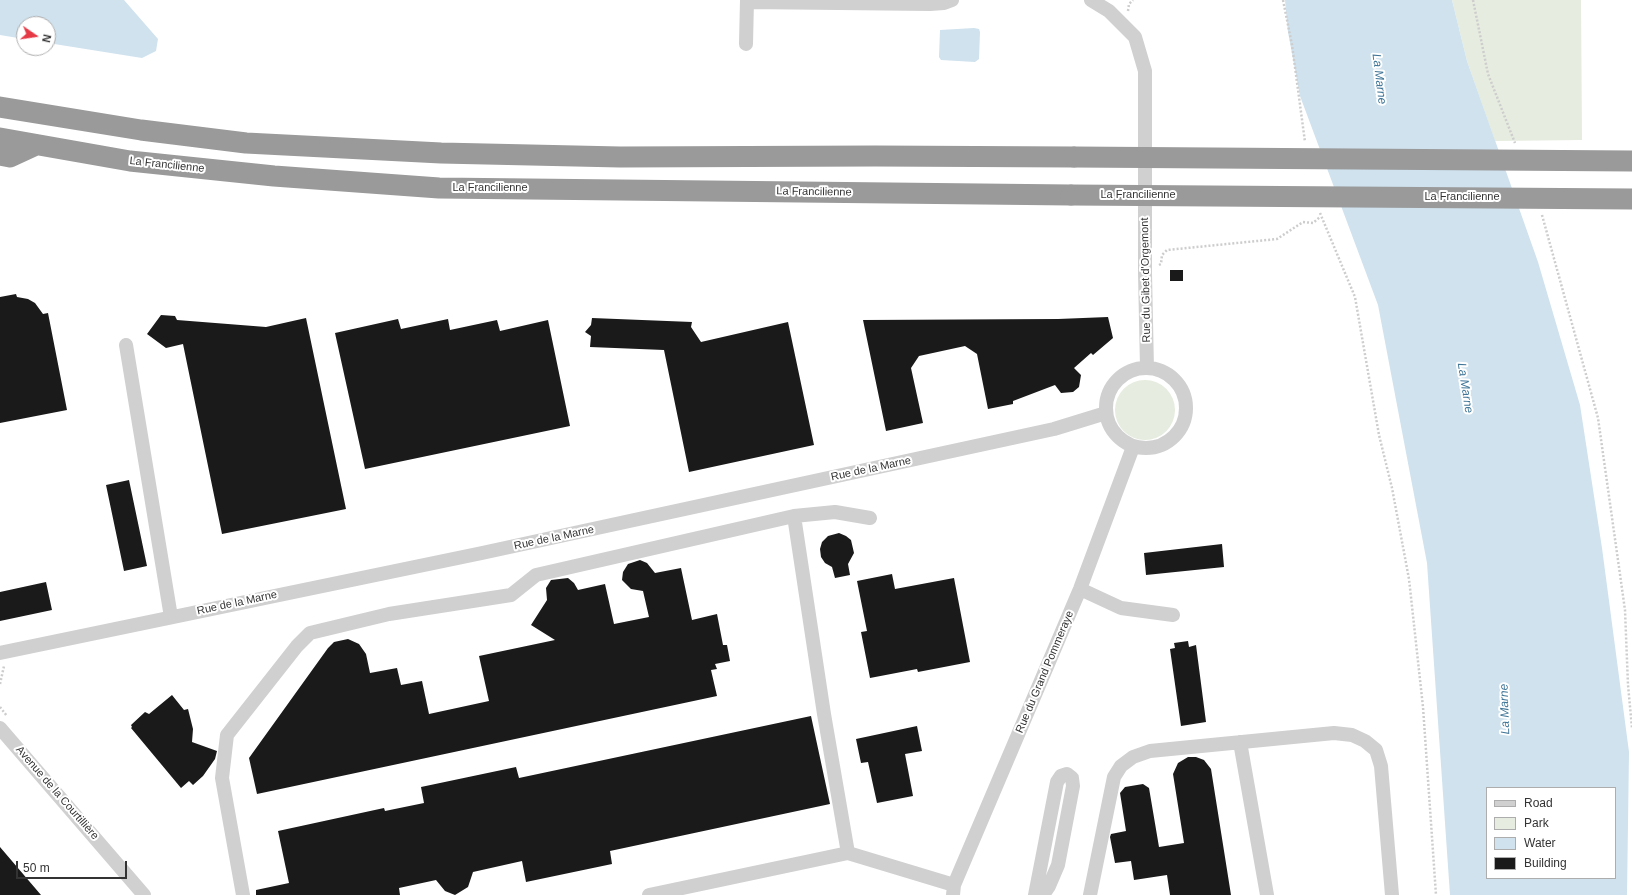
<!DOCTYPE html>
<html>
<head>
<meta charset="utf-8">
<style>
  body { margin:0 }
  #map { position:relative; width:1632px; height:895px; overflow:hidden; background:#fff; font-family:Helvetica,sans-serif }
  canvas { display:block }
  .legend { position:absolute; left:1486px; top:787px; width:130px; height:92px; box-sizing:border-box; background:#fff; border:1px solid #adadad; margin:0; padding:5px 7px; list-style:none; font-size:12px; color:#333 }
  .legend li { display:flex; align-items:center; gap:8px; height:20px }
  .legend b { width:20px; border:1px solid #adadad }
  .north { position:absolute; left:16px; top:16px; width:40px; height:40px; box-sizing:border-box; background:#fff; border:1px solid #adadad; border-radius:50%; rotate:103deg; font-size:11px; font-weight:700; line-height:16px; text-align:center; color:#333 }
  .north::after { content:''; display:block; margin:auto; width:14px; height:18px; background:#e63946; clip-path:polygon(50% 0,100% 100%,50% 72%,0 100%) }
  .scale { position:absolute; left:16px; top:861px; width:111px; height:18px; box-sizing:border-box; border:2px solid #333; border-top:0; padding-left:5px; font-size:12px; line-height:14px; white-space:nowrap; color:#333; -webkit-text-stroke:3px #fff; paint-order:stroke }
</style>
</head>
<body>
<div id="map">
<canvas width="1632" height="895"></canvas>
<ul class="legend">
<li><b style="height:5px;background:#d0d0d0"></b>Road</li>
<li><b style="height:11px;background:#e6ecdf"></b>Park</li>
<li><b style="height:11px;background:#cfe2ee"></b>Water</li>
<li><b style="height:11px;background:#1a1a1a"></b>Building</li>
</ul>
<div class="north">N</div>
<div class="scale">50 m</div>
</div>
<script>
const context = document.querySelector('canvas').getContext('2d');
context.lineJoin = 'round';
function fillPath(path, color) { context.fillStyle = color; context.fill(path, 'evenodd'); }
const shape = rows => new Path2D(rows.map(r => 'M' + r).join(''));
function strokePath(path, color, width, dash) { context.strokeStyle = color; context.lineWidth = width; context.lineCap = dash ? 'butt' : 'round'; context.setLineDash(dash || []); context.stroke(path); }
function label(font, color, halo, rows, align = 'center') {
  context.font = font + ' Helvetica,sans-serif'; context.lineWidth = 4; context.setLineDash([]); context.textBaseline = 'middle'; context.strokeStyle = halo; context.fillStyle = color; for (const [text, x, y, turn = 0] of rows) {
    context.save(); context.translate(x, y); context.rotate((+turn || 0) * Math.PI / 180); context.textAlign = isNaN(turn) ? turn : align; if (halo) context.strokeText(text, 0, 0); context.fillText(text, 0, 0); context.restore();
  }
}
const green = shape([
  [1452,0,1581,0,1582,140,1495,141,1467,61],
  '1115 410a30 30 0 1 1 60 0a30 30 0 1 1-60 0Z'
]);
const water = shape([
  [0,0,124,0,158,39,156,51,142,58,48,43,48,24,24,24,24,39,0,35],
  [1285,0,1452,0,1467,61,1538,262,1580,405,1602,548,1629,752,1627,895,1450,895,1427,563,1378,305,1300,96,1288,32],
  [1487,788,1615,788,1615,878,1487,878],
  [974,28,979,29,980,32,979,59,975,62,941,60,939,57,940,30]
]);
const building = shape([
  [1170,270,1183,270,1183,281,1170,281],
  [16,294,17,297,28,299,35,303,43,314,48,313,67,410,0,423,0,297],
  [161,315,175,316,177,320,266,327,306,318,346,509,222,534,183,344,166,348,147,334],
  [1108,317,1113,338,1093,355,1091,353,1074,368,1081,375,1079,387,1073,392,1061,393,1055,385,1013,401,1013,404,988,409,977,354,965,346,919,356,911,368,923,423,886,431,863,320,1058,319],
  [592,318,692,322,691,327,701,342,788,322,814,445,689,472,664,350,590,347,591,336,585,332,591,325],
  [398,319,401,329,448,319,450,330,497,320,500,331,548,320,570,426,365,469,335,333],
  [129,480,147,566,124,571,106,485],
  [839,533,846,536,851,540,854,553,848,564,850,575,835,578,832,567,825,563,821,557,820,549,822,542,828,536],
  [1222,544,1224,567,1146,575,1144,553],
  [640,560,647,563,655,573,681,568,692,620,717,614,723,645,727,645,730,661,715,664,717,669,711,670,717,696,257,794,249,758,328,648,334,642,348,639,359,644,366,654,370,673,397,668,401,685,422,681,429,714,489,701,479,656,555,640,531,625,547,600,546,588,551,580,568,578,574,583,578,590,605,584,614,624,649,617,643,591,631,589,622,580,623,572,628,564],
  [892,574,895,589,954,578,970,662,918,672,917,669,870,678,861,632,867,631,857,581],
  [46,582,52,610,0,621,0,592],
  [1188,641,1189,647,1196,645,1206,722,1181,726,1170,649,1175,648,1174,643],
  [172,695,184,710,188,709,193,729,192,742,217,751,215,759,203,776,193,785,189,781,181,788,131,728,132,727,131,725,145,712,149,714],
  [811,716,830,804,610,851,612,864,526,882,522,861,473,872,468,887,455,895,445,891,436,880,399,888,400,895,256,895,256,890,289,883,278,831,384,808,385,811,424,803,421,787,516,767,519,778],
  [917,726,922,751,905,754,913,796,877,803,868,762,861,763,856,739],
  [1188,757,1196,757,1204,760,1211,769,1231,895,1170,895,1167,875,1134,880,1131,861,1115,863,1110,837,1111,834,1126,831,1120,793,1125,787,1143,784,1149,788,1159,847,1184,843,1173,774,1178,763],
  [0,847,41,895,0,895]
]);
const path = shape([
  [1283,0,1292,45,1305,142],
  [1473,0,1488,74,1515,143],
  [1128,11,1129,4,1133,0],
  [1320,213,1355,297,1379,435,1392,488,1409,579,1423,707,1436,895],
  [1542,215,1598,418,1625,610,1628,685,1632,728],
  [1159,265,1161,264,1162,255,1167,250,1277,239,1303,222,1313,223,1320,217],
  [0,684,4,666],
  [0,707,7,716]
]);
const minor = shape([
  [1091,0,1109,11,1135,37,1145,71,1145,273,1147,368],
  [747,2,930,4,944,3,952,0],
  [746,44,747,0],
  [126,345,171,617],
  '1106 408a40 40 0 1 1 80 0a40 40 0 1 1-80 0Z',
  [794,516,824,714,848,853,954,885],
  [1080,589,1121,608,1173,615],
  [0,653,482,553,1054,429,1106,413],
  [0,728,144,895],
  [1240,742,1267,895],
  [243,895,222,778,227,735,297,646,310,633,389,614,511,595,536,575,794,516,835,512,870,518],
  [649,895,848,853],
  [953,895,954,885,1080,589,1133,447],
  [1035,895,1057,782,1061,776,1067,774,1072,778,1073,786,1058,865,1049,886,1043,895],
  [1090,895,1114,777,1121,766,1133,757,1150,751,1334,733,1352,735,1365,741,1376,750,1381,766,1392,895]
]);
const highway = shape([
  [0,107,141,130,246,143,441,153,620,157,875,156,1074,157],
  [0,138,130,161,274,176,439,188,1071,195],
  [0,155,10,157,36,145]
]);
const highwayBridge = shape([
  [1074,157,1632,161],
  [1071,195,1632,199]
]);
const streetNames = [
  ["La Francilienne",167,165,6],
  ["La Francilienne",490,188],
  ["La Francilienne",814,192,1],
  ["La Francilienne",1138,195],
  ["La Francilienne",1462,197],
  ["Rue du Gibet d'Orgemont",1146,280,-91],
  ["Rue de la Marne",871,469,-12],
  ["Rue de la Marne",554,538,-12],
  ["Rue de la Marne",237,603,-12],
  ["Rue du Grand Pommeraye",1045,672,-67],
  ["Avenue de la Courtillière",57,793,49]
];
const waterNames = [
  ["La Marne",1379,79,83],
  ["La Marne",1465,388,81],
  ["La Marne",1505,709,-92]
];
fillPath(green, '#e6ecdf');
fillPath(water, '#cfe2ee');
fillPath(building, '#1a1a1a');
strokePath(path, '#cdcdcd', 2.5, [2, 2]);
strokePath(minor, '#d0d0d0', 14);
strokePath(highway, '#9a9a9a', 21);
strokePath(highwayBridge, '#9a9a9a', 21);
label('11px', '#333', '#fff', streetNames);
label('italic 12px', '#3f7597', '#fff', waterNames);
</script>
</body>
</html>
